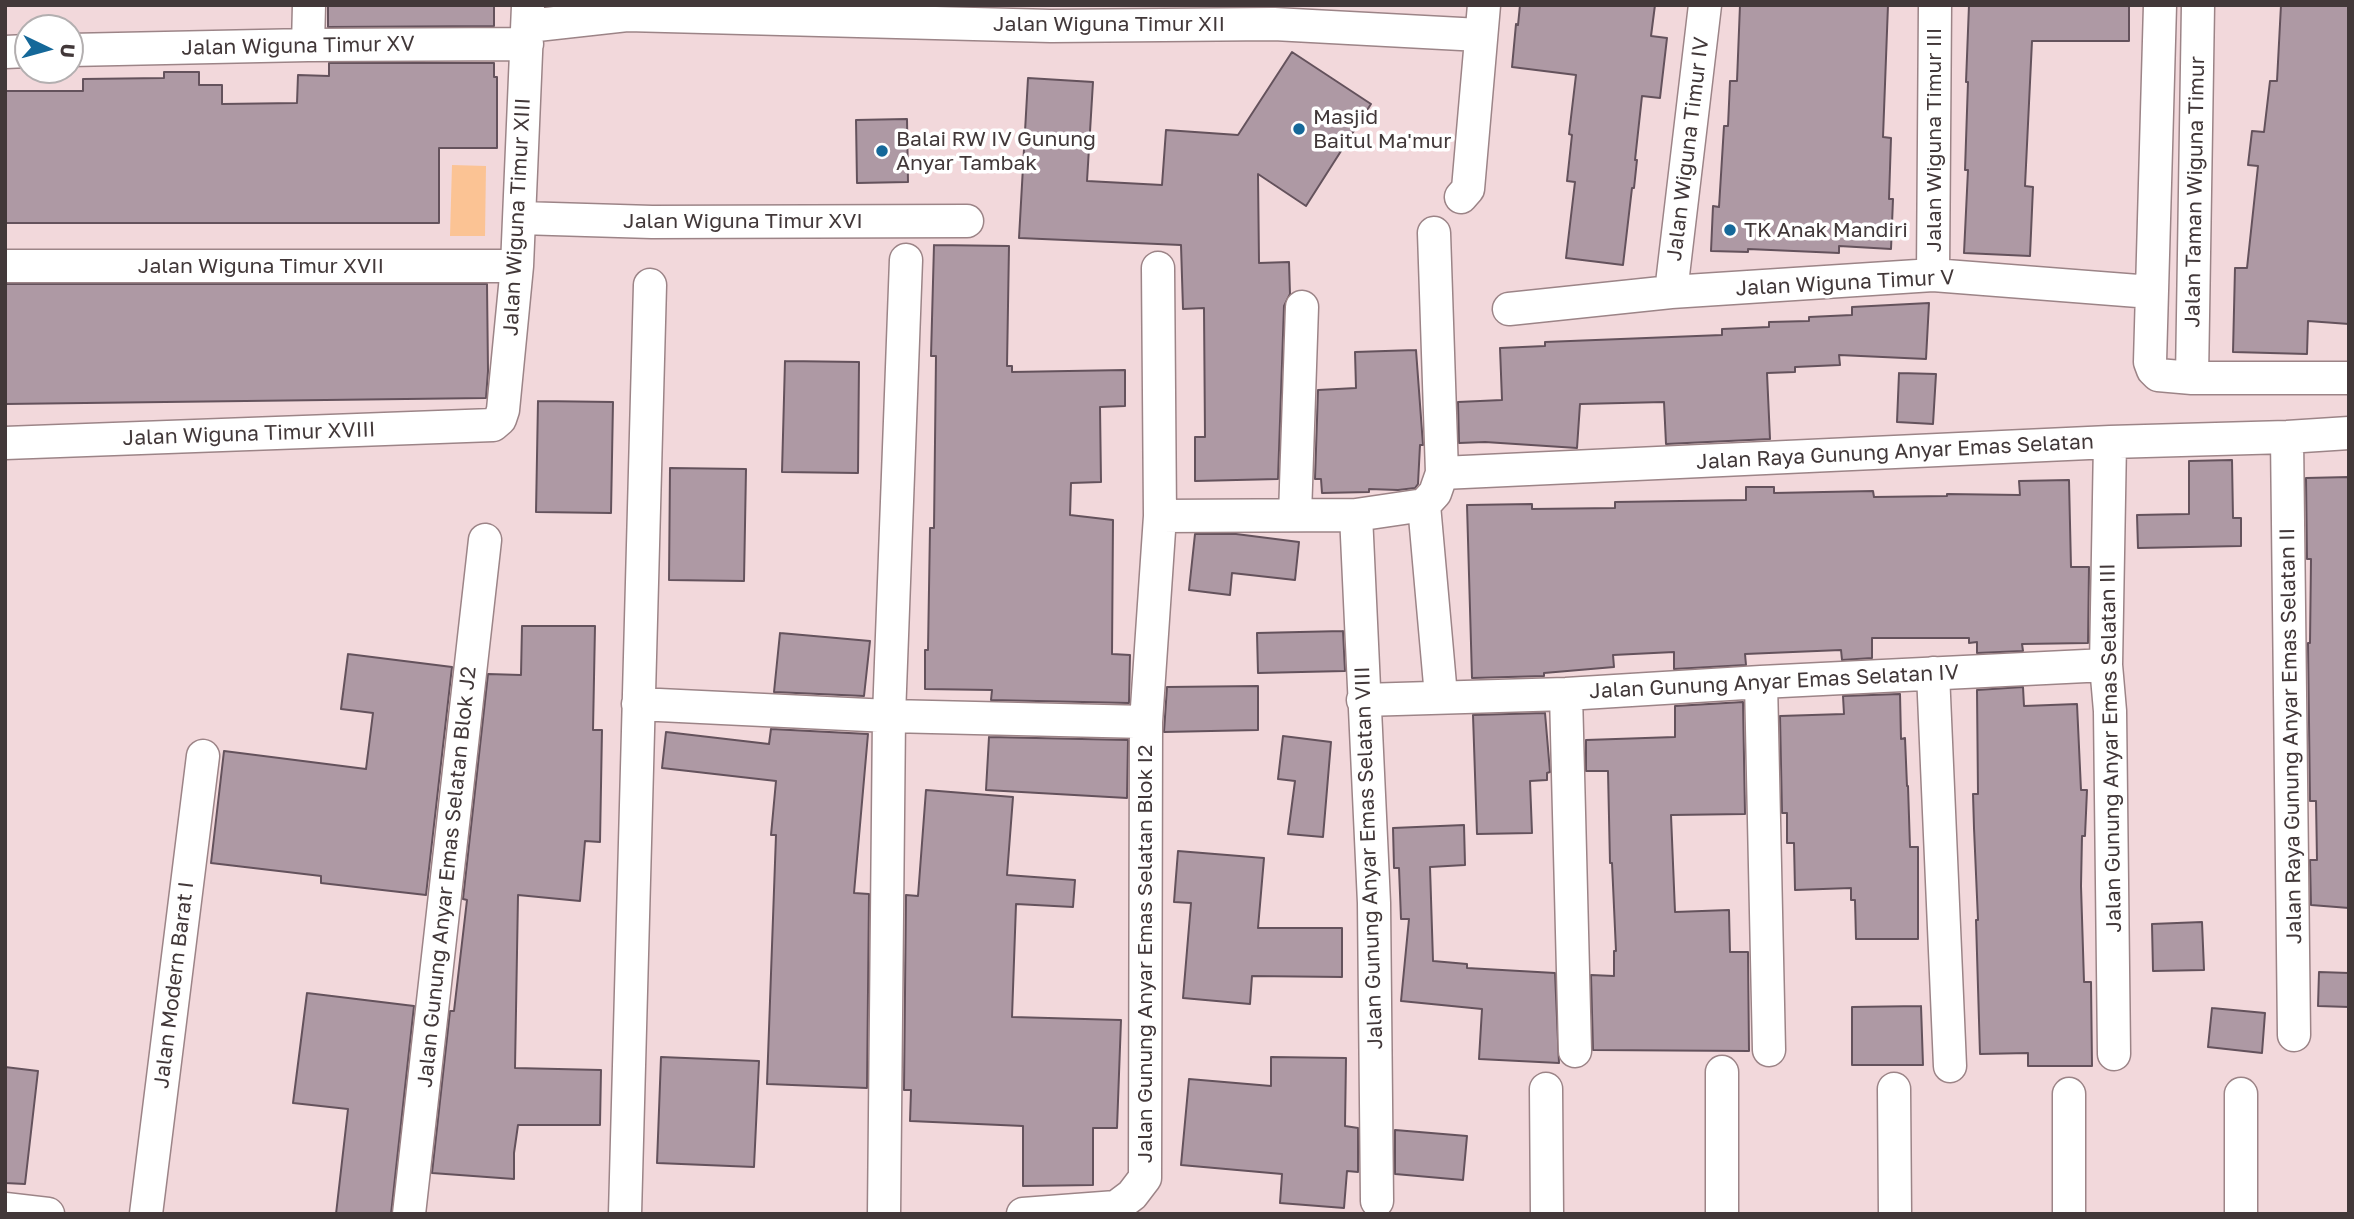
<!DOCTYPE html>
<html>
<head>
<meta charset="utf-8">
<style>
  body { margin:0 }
  #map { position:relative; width:2354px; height:1219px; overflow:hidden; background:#f2d8db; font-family:"Golos Text",sans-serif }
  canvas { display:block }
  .frame { position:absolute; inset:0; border:7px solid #423839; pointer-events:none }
  .north { position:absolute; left:14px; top:14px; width:70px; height:70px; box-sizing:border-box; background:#fff; border:2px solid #b3afb0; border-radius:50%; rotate:95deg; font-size:19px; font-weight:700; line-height:28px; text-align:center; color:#423839 }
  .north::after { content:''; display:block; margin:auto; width:24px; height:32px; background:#156899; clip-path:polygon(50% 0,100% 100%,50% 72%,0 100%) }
</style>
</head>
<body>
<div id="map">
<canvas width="2354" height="1219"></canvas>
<div class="frame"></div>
<div class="north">U</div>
</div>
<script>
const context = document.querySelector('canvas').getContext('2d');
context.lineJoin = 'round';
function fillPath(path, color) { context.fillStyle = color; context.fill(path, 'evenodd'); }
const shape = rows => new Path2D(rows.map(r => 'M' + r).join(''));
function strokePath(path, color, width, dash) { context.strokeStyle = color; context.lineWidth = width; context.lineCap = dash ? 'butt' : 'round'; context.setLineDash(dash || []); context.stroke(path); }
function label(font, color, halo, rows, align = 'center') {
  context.font = font + ' "Golos Text",sans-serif'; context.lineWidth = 7; context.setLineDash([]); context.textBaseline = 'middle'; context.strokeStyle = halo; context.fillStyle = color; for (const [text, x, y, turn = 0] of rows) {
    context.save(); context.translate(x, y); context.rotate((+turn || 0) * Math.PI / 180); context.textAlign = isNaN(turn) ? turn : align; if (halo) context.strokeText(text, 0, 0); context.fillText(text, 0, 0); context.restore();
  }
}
const green = shape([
  [452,165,486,166,485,236,450,236]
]);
const building = shape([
  [328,5,494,5,494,26,328,27,328,5],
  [1520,5,1655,5,1651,36,1667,38,1660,98,1642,96,1635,160,1637,160,1634,188,1632,188,1623,265,1566,258,1575,182,1567,181,1572,135,1569,134,1576,75,1512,67,1516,24,1518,25,1520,5],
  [1740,5,1888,5,1883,137,1891,138,1889,199,1893,199,1891,249,1839,246,1839,253,1748,249,1748,252,1711,251,1713,206,1719,207,1724,126,1728,126,1730,81,1737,81,1740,5],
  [1969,5,2129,5,2129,41,2032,41,2025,186,2033,187,2030,256,1964,253,1968,170,1965,170,1968,82,1966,82,1969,5],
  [2281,5,2349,5,2349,324,2308,321,2307,354,2233,352,2235,268,2247,268,2258,166,2248,165,2252,131,2264,132,2270,81,2277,81,2281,5],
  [1292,52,1371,104,1306,206,1258,174,1259,263,1289,262,1290,294,1284,306,1278,479,1195,481,1195,437,1205,437,1204,308,1183,309,1181,245,1019,238,1028,78,1093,82,1087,181,1162,185,1166,130,1238,135,1292,52],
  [329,63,494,63,494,77,497,77,497,148,439,148,439,223,5,223,5,91,83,91,83,79,164,78,164,72,199,72,199,85,222,85,222,104,297,103,298,75,329,76,329,63],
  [907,119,908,182,857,183,856,120,907,119],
  [934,245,1009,246,1007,366,1012,366,1012,372,1125,370,1125,406,1100,407,1101,482,1071,483,1070,515,1113,520,1112,654,1130,655,1129,703,991,700,992,690,925,689,925,650,928,650,930,528,934,528,936,356,931,356,934,245],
  [5,284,487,284,488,371,486,398,5,404,5,284],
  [1929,303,1926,359,1839,355,1840,365,1795,367,1795,372,1767,373,1770,439,1666,444,1664,402,1580,404,1577,448,1485,442,1459,443,1458,402,1502,400,1500,348,1545,346,1545,342,1722,335,1722,329,1769,327,1769,322,1809,321,1809,317,1852,315,1852,307,1929,303],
  [1416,350,1423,445,1420,445,1418,484,1415,488,1398,490,1369,489,1369,492,1322,493,1321,479,1315,479,1318,390,1356,388,1355,352,1416,350],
  [785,361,859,362,858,473,782,472,785,361],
  [1899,373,1936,374,1933,424,1897,422,1899,373],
  [538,401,613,402,611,513,536,512,538,401],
  [2232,460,2233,518,2241,518,2241,546,2138,548,2137,515,2189,514,2189,461,2232,460],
  [670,468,746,469,744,581,669,580,670,468],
  [2349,477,2349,908,2311,905,2310,860,2317,860,2316,801,2310,801,2308,643,2310,643,2311,559,2307,559,2306,478,2349,477],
  [2069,480,2071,567,2089,567,2088,643,2022,644,2023,651,1977,653,1977,642,1969,643,1969,638,1872,638,1872,658,1842,660,1841,650,1745,654,1746,665,1674,669,1674,652,1613,655,1614,667,1544,673,1544,676,1472,678,1467,505,1532,504,1532,509,1615,508,1615,502,1746,500,1746,487,1774,487,1774,493,1873,491,1874,497,1947,496,1947,494,2020,495,2019,481,2069,480],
  [1195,534,1236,534,1299,542,1295,580,1232,573,1230,595,1189,590,1195,534],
  [522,626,595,626,593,730,602,730,600,842,585,841,580,901,518,895,515,1068,601,1070,600,1125,518,1125,514,1153,514,1179,432,1173,450,1011,454,1011,467,900,463,899,488,674,521,675,522,626],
  [1343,631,1345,671,1258,673,1257,633,1343,631],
  [780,633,870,641,864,696,774,692,780,633],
  [348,654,452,667,426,895,321,883,321,876,211,863,224,751,366,769,373,713,341,709,348,654],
  [1258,686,1258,730,1164,732,1167,687,1258,686],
  [2023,687,2024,706,2077,704,2081,790,2087,790,2085,836,2082,836,2081,886,2084,982,2091,982,2092,1066,2028,1066,2028,1053,1980,1054,1976,920,1978,920,1974,828,1973,794,1978,794,1977,690,2023,687],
  [1900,694,1901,739,1905,738,1907,786,1908,786,1910,847,1918,847,1918,939,1856,939,1855,900,1851,900,1851,888,1795,890,1794,843,1787,843,1787,813,1782,813,1780,716,1844,714,1843,696,1900,694],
  [1743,702,1745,814,1671,815,1675,912,1729,910,1730,952,1748,952,1749,1051,1593,1050,1591,975,1614,976,1614,951,1616,951,1612,863,1610,863,1608,771,1586,771,1586,740,1675,737,1675,706,1743,702],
  [1545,713,1550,772,1547,773,1547,780,1530,781,1532,833,1477,834,1473,715,1545,713],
  [771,729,868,734,854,893,869,894,867,1088,767,1084,776,835,771,835,776,781,662,768,666,732,769,744,771,729],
  [1283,736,1331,742,1323,837,1288,834,1295,781,1278,779,1283,736],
  [989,737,1128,740,1127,798,986,790,989,737],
  [926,790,1013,797,1007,875,1075,880,1073,907,1016,904,1012,1017,1121,1020,1117,1128,1093,1128,1093,1185,1023,1186,1023,1126,910,1121,911,1090,904,1090,906,895,918,896,926,790],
  [1464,825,1465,865,1430,867,1433,961,1467,964,1467,968,1555,973,1559,1063,1479,1059,1482,1009,1401,1001,1409,919,1401,919,1399,868,1394,868,1393,828,1464,825],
  [1178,851,1264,858,1258,928,1342,928,1342,977,1252,976,1250,1004,1183,998,1191,903,1174,902,1178,851],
  [2202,922,2204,970,2153,971,2152,924,2202,922],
  [2319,972,2349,973,2349,1007,2318,1006,2319,972],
  [307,993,414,1006,391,1214,336,1214,348,1109,293,1103,307,993],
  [1921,1006,1923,1065,1852,1065,1852,1007,1921,1006],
  [2212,1008,2265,1013,2262,1053,2208,1047,2212,1008],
  [661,1057,759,1061,754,1167,657,1163,661,1057],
  [1271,1057,1346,1058,1345,1126,1358,1128,1358,1172,1347,1171,1344,1208,1280,1203,1282,1174,1181,1165,1189,1079,1271,1086,1271,1057],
  [5,1067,38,1071,25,1184,5,1183,5,1067],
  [1395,1130,1467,1136,1463,1180,1395,1174,1395,1130]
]);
const street = shape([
  [2160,5,2150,362,2153,370,2158,375,2192,378,2349,378],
  [528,26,627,15,1051,26,1274,24,1480,35],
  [308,45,309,5],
  [70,50,308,45,527,44],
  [5,52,28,51],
  [1461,197,1468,189,1484,5],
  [520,218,652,222,967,221],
  [5,266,517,266],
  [1158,268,1160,516,1356,515,1424,505,1435,493,1442,473,1434,233],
  [1933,275,1935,5],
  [1671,292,1705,5],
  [1509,309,1671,292,1933,275,2151,292],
  [2192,378,2198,5],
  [2287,437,2294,1035],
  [2110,442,2106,665,2110,711,2114,1054],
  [5,443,493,425,500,419,503,410,517,266,528,6],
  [1442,473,2110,442,2287,437,2349,433],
  [1424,505,1441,696],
  [1295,515,1302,307],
  [1356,515,1374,903,1377,1201],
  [1933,673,1950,1066],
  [1761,682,1769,1050],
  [1566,694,1575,1051],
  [1363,700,1566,694,1761,682,2106,665],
  [638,704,889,716,1146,722],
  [1722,1072,1722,1214],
  [1546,1089,1547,1214],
  [1894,1089,1895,1214],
  [2241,1094,2241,1214],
  [5,1209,48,1214],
  [146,1214,203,756],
  [409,1214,485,540],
  [625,1214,650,285],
  [884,1214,889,716,906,260],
  [1023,1214,1116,1207,1132,1195,1145,1178,1146,722,1160,516],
  [2069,1214,2069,1094]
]);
const markers = [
  [1299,129,7,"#156899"],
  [882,151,7,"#156899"],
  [1730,230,7,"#156899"]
];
const streetNames = [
  ["Jalan Wiguna Timur XII",1109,24],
  ["Jalan Wiguna Timur XV",298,46,-1],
  ["Jalan Wiguna Timur III",1934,140,-90],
  ["Jalan Wiguna Timur IV",1688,149,-83],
  ["Jalan Taman Wiguna Timur",2195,192,-89],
  ["Jalan Wiguna Timur XIII",517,217,-87],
  ["Jalan Wiguna Timur XVI",743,221],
  ["Jalan Wiguna Timur XVII",261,266],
  ["Jalan Wiguna Timur V",1845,283,-3],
  ["Jalan Wiguna Timur XVIII",249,434,-2],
  ["Jalan Raya Gunung Anyar Emas Selatan",1895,452,-3],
  ["Jalan Gunung Anyar Emas Selatan IV",1774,682,-3],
  ["Jalan Raya Gunung Anyar Emas Selatan II",2291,736,-91],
  ["Jalan Gunung Anyar Emas Selatan III",2111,748,-91],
  ["Jalan Gunung Anyar Emas Selatan VIII",1369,858,-92],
  ["Jalan Gunung Anyar Emas Selatan Blok J2",447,877,-84],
  ["Jalan Gunung Anyar Emas Selatan Blok I2",1145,954,-90],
  ["Jalan Modern Barat I",174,985,-83]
];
const poiNames = [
  ["Masjid",1313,117],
  ["Baitul Ma'mur",1313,141],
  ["Balai RW IV Gunung",896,139],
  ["Anyar Tambak",896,163],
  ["TK Anak Mandiri",1744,230]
];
fillPath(green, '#fbc394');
fillPath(building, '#ae99a4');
strokePath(building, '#64525c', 2);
strokePath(street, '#9c8487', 35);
strokePath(street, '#fff', 32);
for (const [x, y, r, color] of markers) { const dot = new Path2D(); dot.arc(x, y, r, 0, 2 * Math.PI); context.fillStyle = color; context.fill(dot); strokePath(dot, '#fff', 2.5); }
label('21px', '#423839', '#fff', streetNames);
label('21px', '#423839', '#fff', poiNames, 'left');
</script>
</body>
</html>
